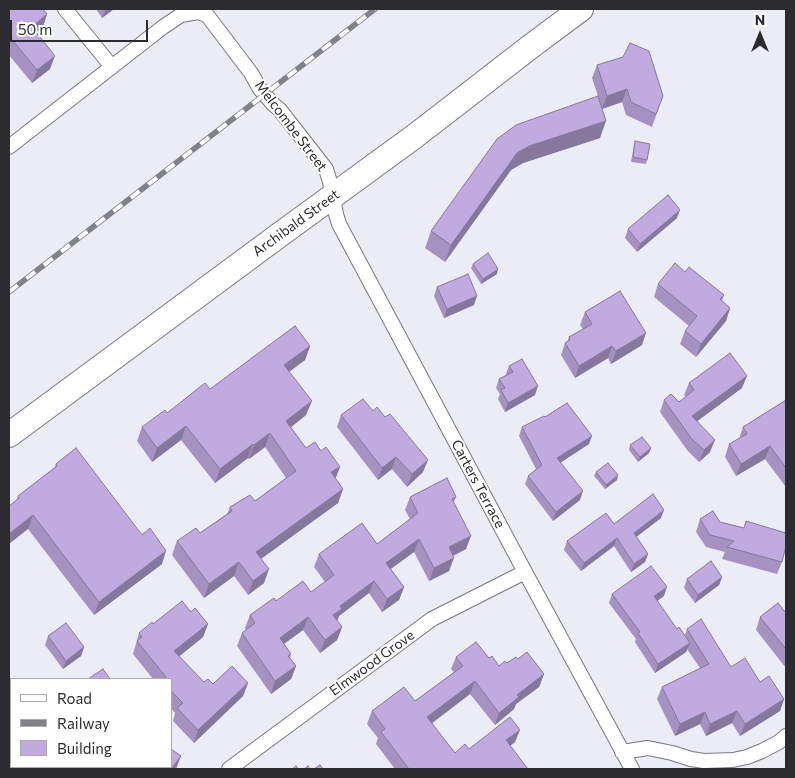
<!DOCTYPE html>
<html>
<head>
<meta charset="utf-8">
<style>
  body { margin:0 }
  #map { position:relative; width:795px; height:778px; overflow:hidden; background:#ececf6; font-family:Commissioner,sans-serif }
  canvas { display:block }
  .frame { position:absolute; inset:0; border:10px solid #2c2c30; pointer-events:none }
  .legend { position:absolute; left:10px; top:678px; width:162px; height:90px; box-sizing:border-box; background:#fff; border:1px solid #ababac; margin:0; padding:6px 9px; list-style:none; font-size:15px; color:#2c2c30 }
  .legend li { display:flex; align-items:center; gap:10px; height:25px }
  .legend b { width:25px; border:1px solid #ababac }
  .north { position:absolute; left:735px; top:10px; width:50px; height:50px; -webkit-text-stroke:4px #fff; paint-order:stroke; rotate:0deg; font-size:14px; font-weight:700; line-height:20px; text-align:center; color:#2c2c30 }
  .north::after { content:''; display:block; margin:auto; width:18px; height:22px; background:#2c2c30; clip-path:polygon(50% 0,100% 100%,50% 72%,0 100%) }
  .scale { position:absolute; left:10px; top:20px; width:138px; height:22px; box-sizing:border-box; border:2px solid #2c2c30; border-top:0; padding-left:6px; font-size:15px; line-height:18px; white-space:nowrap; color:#2c2c30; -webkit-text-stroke:4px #fff; paint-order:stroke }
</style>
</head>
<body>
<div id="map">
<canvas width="795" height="778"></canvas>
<div class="frame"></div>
<ul class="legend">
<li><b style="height:6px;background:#fff"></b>Road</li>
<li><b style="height:6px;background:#818188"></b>Railway</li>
<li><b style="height:14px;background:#c0aae0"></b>Building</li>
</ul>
<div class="north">N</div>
<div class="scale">50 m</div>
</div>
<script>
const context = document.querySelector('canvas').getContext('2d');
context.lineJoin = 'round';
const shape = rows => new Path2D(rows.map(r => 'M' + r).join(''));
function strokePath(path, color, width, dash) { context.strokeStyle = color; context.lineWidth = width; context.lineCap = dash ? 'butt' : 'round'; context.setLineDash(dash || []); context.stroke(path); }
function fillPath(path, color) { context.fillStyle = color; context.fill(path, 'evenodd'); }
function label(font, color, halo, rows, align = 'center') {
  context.font = font + ' Commissioner,sans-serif'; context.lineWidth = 4; context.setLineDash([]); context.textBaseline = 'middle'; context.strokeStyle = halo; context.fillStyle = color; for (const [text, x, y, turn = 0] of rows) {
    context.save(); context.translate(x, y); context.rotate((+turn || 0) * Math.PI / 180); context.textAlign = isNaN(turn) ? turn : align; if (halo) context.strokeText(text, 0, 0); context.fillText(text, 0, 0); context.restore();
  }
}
const minor = shape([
  [65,9,112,67],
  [9,147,163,27,181,15,198,12,207,15,251,73,260,89,273,104,280,110,326,169,330,182,336,214,339,224,525,572,632,769],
  [622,752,648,748,672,753,691,759,704,761,733,760,747,757,762,751,779,742,786,736],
  [229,769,432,619,525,572]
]);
const trunk = shape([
  [9,435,278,236,415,136,530,47,581,9]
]);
const rail = shape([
  [9,292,375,9]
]);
const wall = shape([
  [9,9,47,14,43,27,36,32,50,69,32,83,9,55],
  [96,9,114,9,102,18],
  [597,65,663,96,652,127,626,115,622,102,602,109,600,138,523,163,511,170,445,262,425,248,431,231,598,96,592,78],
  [635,141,647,160,646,164,631,162,634,145],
  [677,218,637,252,625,238,628,229],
  [473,264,497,274,481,284,471,268],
  [685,272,724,295,722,301,730,308,726,321,696,357,680,344,685,331,689,326,654,297,658,284],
  [437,287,474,305,444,318,434,296],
  [585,312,642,345,611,364,608,358,575,378,561,355,565,343,567,342,569,337,583,329,580,325],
  [310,346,305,360,289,372,306,415,291,427,306,448,335,478,343,489,338,503,261,559,264,583,248,595,234,576,204,598,172,555,177,541,200,533,227,514,230,507,255,501,286,478,265,447,249,459,248,458,215,483,181,440,152,462,137,441,142,427,167,413,210,389],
  [509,366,535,395,505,412,498,399,500,394,496,388,499,379,506,375,506,374],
  [689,383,742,388,697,421,710,452,699,462,687,450,660,412,664,400,679,402,686,397,684,395],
  [786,400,786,487,765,459,736,476,725,457,729,444,739,439,743,427],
  [373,411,423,472,407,487,392,469,378,480,337,427,341,415],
  [545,417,589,444,560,462,580,500,553,521,525,484,528,476,536,469,519,436,522,427],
  [630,445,651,448,649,453,638,462,629,450],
  [56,464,162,564,94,615,28,529,17,499,18,496,54,469],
  [596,472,617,480,605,489,594,476],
  [410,497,456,497,454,502,466,549,453,556,449,571,429,581,414,552,391,569,404,587,399,600,382,612,369,593,339,616,337,621,342,627,337,640,320,653,303,630,284,644,291,654,290,658,296,666,291,679,271,694,237,646,242,633,246,630,245,628,250,615,276,601,311,592,325,582,314,567,319,554,377,544,410,519,405,510],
  [661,518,636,537,648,554,645,562,631,572,614,546,581,571,564,550,567,541,614,524],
  [700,519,720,522,744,528,746,521,782,562,777,574,722,559,725,552,706,547,696,532],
  [722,577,719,585,695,603,684,588,687,579],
  [612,594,664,596,657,601,677,629,685,635,687,629,731,667,760,682,784,699,780,711,740,736,732,723,706,736,700,724,675,736,657,699,662,687,700,668,687,649,686,652,655,673,635,642,636,639,609,603],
  [191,612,208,624,203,637,179,656,204,682,213,684,248,683,243,696,194,743,173,721,175,713,171,708,171,679,153,679,133,654,139,633,153,624],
  [786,613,786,668,756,630,760,617],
  [48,636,84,647,81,656,63,669,45,645],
  [456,657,489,658,499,666,518,659,544,674,539,687,516,704,514,709,495,725,470,694,432,723,455,753,469,749,515,742,510,746,528,769,395,769,376,744,378,738,367,724,372,711,415,701,454,672,451,669],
  [87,767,171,767,176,769,89,769]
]);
const shadedWall = shape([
  [106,9,114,9,102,18],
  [47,14,43,27,27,40,32,27],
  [55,56,50,69,32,83,37,70],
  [627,89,622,102,602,109,607,96],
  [606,121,600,138,523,163,511,170,445,262,451,245,517,153,529,146],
  [680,210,677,218,637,252,640,244],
  [498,269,497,274,481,284,483,279],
  [477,296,474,305,444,318,447,309],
  [730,308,726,321,696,357,701,344],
  [646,333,642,345,611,364,616,351],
  [310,346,305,360,279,379,284,365],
  [612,346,608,358,575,378,579,366],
  [747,376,742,388,688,428,692,416],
  [538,386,535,395,505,412,508,403],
  [312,401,306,415,281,435,286,421],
  [186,426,181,440,152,462,157,448],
  [270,433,265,447,249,459,254,445],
  [592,436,589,444,554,467,557,458],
  [715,440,710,452,699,462,704,450],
  [253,444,248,458,215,483,220,469],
  [770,446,765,459,736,476,741,464],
  [651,448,649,453,638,462,640,457],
  [396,457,392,469,378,480,382,468],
  [428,460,423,472,407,487,412,474],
  [340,467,335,480,331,472],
  [618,475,617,480,605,489,606,485],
  [343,489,338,503,251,566,256,552],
  [583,491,580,500,553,521,556,512],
  [664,510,661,518,631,541,634,533],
  [33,515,28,529,9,544,9,534],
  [471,536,466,549,444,560,449,547],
  [617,538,614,546,581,571,584,563],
  [419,539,414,552,382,575,386,563],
  [166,551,162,564,94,615,99,602],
  [648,554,645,562,631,572,634,564],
  [454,558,449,571,429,581,434,568],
  [239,562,234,576,204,598,209,584],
  [269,569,264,583,248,595,253,581],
  [722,577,719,585,695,603,698,595],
  [374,581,369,593,339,616,337,621,333,615,340,606],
  [404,587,399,600,382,612,387,599],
  [667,587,664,596,651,605,654,596],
  [308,617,303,630,275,650,280,638],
  [208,624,203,637,170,664,174,651],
  [342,627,337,640,320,653,325,640],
  [690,643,686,652,655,673,658,664],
  [84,647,81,656,63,669,66,661],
  [296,666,291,679,271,694,275,681],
  [544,674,539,687,516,704,514,709,495,725,499,713,517,695],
  [475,681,470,694,423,730,427,717],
  [248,683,243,696,194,743,198,730],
  [784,699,780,711,740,736,745,724],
  [737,711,732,723,706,736,710,724],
  [705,712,700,724,675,736,680,724],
  [520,730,515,742,501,753,506,740],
  [181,756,176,769,171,769],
  [107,767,115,767,114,769,104,769]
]);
const building = shape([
  [9,9,43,9,47,14,32,27,55,56,37,70,9,36,9,9],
  [630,43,649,51,663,96,656,114,631,102,627,89,607,96,597,65,623,57,630,43],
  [598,96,606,121,529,146,517,153,451,245,431,231,497,139,516,125,598,96],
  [635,141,650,144,647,160,633,157,635,141],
  [668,195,680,210,640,244,628,229,668,195],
  [488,253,498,269,483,279,473,264,488,253],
  [675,263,685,272,689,267,724,295,720,299,730,308,701,344,685,331,697,316,658,284,675,263],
  [468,274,477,296,447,309,437,287,468,274],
  [620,291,646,333,616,351,612,346,579,366,565,343,570,340,569,337,592,324,585,312,620,291],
  [295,326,310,346,284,365,312,401,286,421,306,448,315,442,321,451,326,447,340,467,331,472,343,489,256,552,269,569,253,581,239,562,209,584,177,541,196,528,200,533,232,511,230,507,250,495,255,501,296,471,270,433,254,445,253,444,220,469,186,426,157,448,142,427,165,410,167,413,205,383,210,389,295,326],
  [730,353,747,376,692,416,715,440,704,450,691,438,664,400,671,394,679,402,694,390,689,383,730,353],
  [522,359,538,386,508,403,501,390,505,388,499,379,513,372,509,366,522,359],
  [363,399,373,411,377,407,385,417,390,414,428,460,412,474,396,457,382,468,341,415,363,399],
  [786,400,786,468,770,446,741,464,729,444,747,434,743,427,786,400],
  [567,403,592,436,557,458,583,491,556,512,528,476,542,465,522,427,544,416,545,417,567,403],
  [642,437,651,448,640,457,630,445,642,437],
  [76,448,142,535,150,528,166,551,99,602,33,515,9,534,9,506,19,498,18,496,57,466,56,464,76,448],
  [608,463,618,475,606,485,596,472,608,463],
  [447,478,456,497,452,499,471,536,449,547,454,558,434,568,419,539,386,563,404,587,387,599,374,581,340,606,342,609,333,615,342,627,325,640,308,617,280,638,291,654,288,656,296,666,275,681,242,633,255,623,250,615,274,598,276,601,303,581,311,592,334,575,319,554,362,523,377,544,418,513,410,497,447,478],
  [653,494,664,510,634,533,648,554,634,564,617,538,584,563,567,541,606,513,614,524,653,494],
  [713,511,720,522,744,528,746,521,786,533,786,546,782,562,727,547,734,541,710,535,700,519,713,511],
  [711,561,722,577,698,595,687,579,711,561],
  [651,566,667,587,654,596,677,629,679,627,690,643,658,664,638,633,640,632,612,594,651,566],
  [182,601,191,612,195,608,208,624,174,651,204,682,208,679,213,684,232,666,248,683,198,730,177,708,183,703,171,691,171,679,163,679,166,677,137,641,142,637,139,633,152,622,153,624,182,601],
  [778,603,786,613,786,649,760,617,778,603],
  [701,619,731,667,745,658,760,682,769,676,784,699,745,724,737,711,710,724,705,712,680,724,662,687,709,664,687,629,701,619],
  [66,623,84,647,66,661,48,636,66,623],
  [476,642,489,658,492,656,499,666,505,661,507,663,516,657,518,659,527,652,544,674,517,695,519,697,499,713,475,681,427,717,455,753,465,744,469,749,510,717,520,730,506,740,528,769,409,769,381,732,385,729,372,711,404,687,415,701,463,666,456,657,476,642],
  [103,669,110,679,88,679,103,669],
  [171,749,181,756,171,769,136,769,132,767,171,767,171,749],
  [320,765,323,769,314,769,320,765],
  [296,766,299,769,292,769,296,766],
  [308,766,310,769,304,769,308,766]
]);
const streetNames = [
  ["Melcombe Street",291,126,53],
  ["Archibald Street",296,223,-36],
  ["Carters Terrace",478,484,62],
  ["Elmwood Grove",372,663,-36]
];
strokePath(minor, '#777780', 16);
strokePath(trunk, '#777780', 26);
strokePath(minor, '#fff', 14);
strokePath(trunk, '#fff', 24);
strokePath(rail, '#818188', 5.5);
strokePath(rail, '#fff', 4, [11]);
fillPath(wall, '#a592c1');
fillPath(shadedWall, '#86779d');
fillPath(building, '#c0aae0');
strokePath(building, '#86779d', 1);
label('14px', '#2c2c30', '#fff', streetNames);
</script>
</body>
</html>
